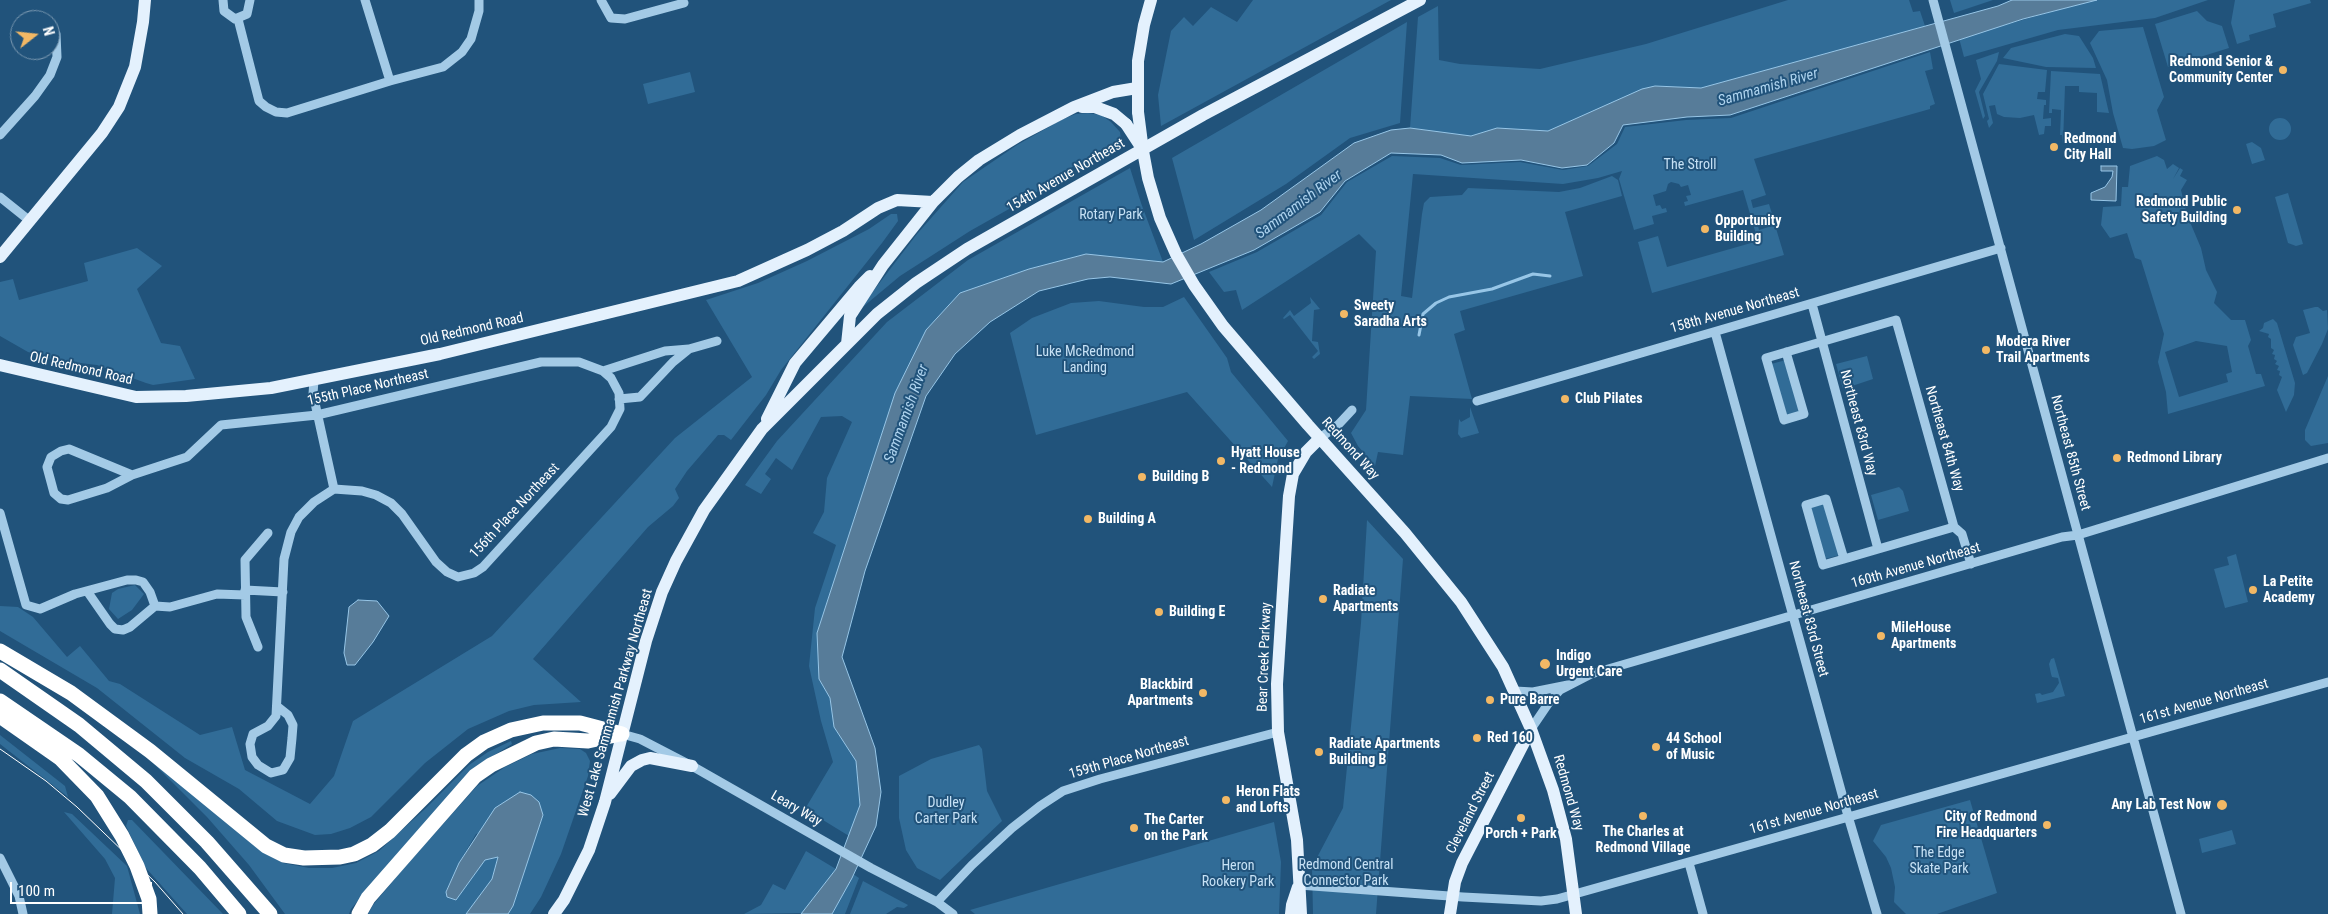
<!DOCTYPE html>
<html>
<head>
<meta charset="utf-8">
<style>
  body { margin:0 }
  #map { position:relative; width:2328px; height:914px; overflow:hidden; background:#21537b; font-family:"Roboto Condensed",sans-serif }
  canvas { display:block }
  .north { position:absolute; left:10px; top:10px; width:50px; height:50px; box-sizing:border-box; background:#21537b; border:1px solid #7a98b0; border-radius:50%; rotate:74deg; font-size:14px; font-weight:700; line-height:20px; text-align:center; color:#fff }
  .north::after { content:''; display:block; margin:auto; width:18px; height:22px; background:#f2b865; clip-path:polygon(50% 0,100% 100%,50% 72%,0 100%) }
  .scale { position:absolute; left:10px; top:882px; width:142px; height:22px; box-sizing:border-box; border:2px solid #fff; border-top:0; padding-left:6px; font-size:15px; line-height:18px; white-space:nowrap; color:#fff; -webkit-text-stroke:4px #21537b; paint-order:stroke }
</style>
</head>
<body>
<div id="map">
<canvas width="2328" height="914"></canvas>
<div class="north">N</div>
<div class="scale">100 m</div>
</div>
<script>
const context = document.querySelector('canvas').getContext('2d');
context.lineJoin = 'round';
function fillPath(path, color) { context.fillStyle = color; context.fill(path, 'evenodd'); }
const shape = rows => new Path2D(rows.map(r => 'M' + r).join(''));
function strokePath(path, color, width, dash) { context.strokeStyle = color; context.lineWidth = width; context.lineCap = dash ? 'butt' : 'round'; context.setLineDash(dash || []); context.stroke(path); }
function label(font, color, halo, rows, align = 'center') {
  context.font = font + ' "Roboto Condensed",sans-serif'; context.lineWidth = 4; context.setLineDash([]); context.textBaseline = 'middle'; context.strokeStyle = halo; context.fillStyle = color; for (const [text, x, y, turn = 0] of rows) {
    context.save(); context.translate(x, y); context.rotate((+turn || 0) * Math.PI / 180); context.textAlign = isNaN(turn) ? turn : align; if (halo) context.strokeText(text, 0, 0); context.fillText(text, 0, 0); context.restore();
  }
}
const green = shape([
  [1253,0,1391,0,1161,126,1158,95,1171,31,1184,17,1193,26,1211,7,1237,22],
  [1788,0,1909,0,1913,12,1920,11,1925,26,1701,88,1655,86,1548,131,1497,128,1471,136,1410,128,1418,17,1438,6,1439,60,1460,64,1540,69,1646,44],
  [1950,0,1993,0,1954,13],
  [2093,0,2208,0,2155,18,2058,30,1964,57,1959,38],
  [2235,0,2310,0,2311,3,2273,14,2276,27,2249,35,2250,40,2237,44,2231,23],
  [2197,11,2207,21,2222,26,2229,48,2168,67,2155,24],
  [1407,22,1400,123,1350,138,1286,184,1194,240,1172,158],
  [2143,27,2164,97,2157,110,2166,140,2154,146,2132,149,2123,148,2113,113,2107,80,2090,43,2099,31],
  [2065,34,2079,36,2093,58,2096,68,2046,67,2003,58,2011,48],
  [1930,52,1933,69,1925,71,1935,104,1930,106,1930,109,1754,159,1766,195,1751,200,1753,208,1769,204,1773,217,1757,222,1759,230,1775,225,1784,255,1652,293,1638,242,1658,236,1667,267,1758,241,1743,190,1685,206,1684,202,1688,201,1686,196,1691,195,1688,185,1681,187,1679,184,1671,182,1668,184,1666,191,1653,195,1656,206,1660,205,1662,209,1666,208,1667,212,1652,216,1654,224,1634,230,1619,179,1622,171,1598,178,1563,184,1413,174,1401,296,1412,298,1422,214,1424,203,1430,197,1462,195,1468,188,1559,192,1580,188,1612,176,1618,180,1622,196,1565,212,1583,276,1460,311,1465,330,1454,334,1472,399,1410,396,1403,455,1378,452,1375,466,1358,446,1351,433,1366,410,1376,251,1359,234,1242,310,1236,290,1224,292,1209,272,1257,252,1321,215,1347,182,1392,156,1440,158,1461,165,1520,162,1563,170,1588,166,1617,144,1625,127,1686,120,1731,118],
  [1999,52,1997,61,1979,92,1985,116,1983,119,1975,91,1981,79,1976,60],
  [1999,64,2047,70,2045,92,2038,92,2037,99,2046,100,2046,105,2044,105,2043,119,2051,118,2051,126,2045,126,2044,134,2039,135,2034,115,2020,118,2004,117,1997,114,1995,105,1989,106,1993,123,1989,128,1987,121,1989,119,1983,94],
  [2051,71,2100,74,2109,113,2097,112,2097,93,2079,92,2079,86,2065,86,2063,144,2062,135,2060,135,2061,110,2052,109,2052,113,2049,113],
  [690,72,695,92,648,104,643,84],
  [1088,113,1101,115,1111,122,1120,132,1122,149,1078,163,1025,200,970,231,900,276,858,311,917,234,963,182,1017,145,1063,119,1076,114],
  '2269 129a11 11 0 1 1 22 0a11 11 0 1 1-22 0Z',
  [2252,142,2261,148,2265,160,2252,164,2246,144],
  [2157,156,2164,160,2167,169,2173,164,2179,168,2173,179,2180,168,2183,170,2180,176,2187,180,2181,190,2187,215,2201,248,2206,270,2217,292,2214,303,2231,320,2245,320,2251,340,2248,346,2256,374,2261,374,2265,386,2168,414,2166,392,2158,362,2164,334,2141,260,2135,258,2127,233,2110,238,2101,225,2103,207,2121,206,2122,187,2128,187,2130,166],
  [2196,341,2227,346,2232,372,2226,374,2228,382,2179,397,2165,352],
  [1130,168,1141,203,1163,262,1086,254,1029,269,960,293,926,330,895,393,817,633,819,679,830,698,834,727,856,761,860,805,849,836,805,809,833,762,821,721,809,666,815,608,836,545,813,533,824,512,827,478,852,422,842,416,821,417,792,470,776,458,765,474,771,479,761,494,745,485,777,441,887,322,968,260],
  [2288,193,2303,244,2296,246,2288,243,2275,197],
  [891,214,897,214,898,221,882,243,781,370,766,395,731,440,724,435,718,435,687,471,675,489,679,498,673,506,648,527,533,659,581,702,534,705,509,711,468,729,425,763,371,817,350,828,331,834,315,835,277,821,239,789,185,758,97,688,0,631,0,606,18,607,33,617,67,657,80,646,109,681,120,684,200,735,232,727,245,770,310,804,334,776,353,721,492,636,675,438,752,377,706,300,758,283,807,261,869,229],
  [137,248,162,266,137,289,161,343,180,346,195,379,153,385,146,383,97,365,54,360,28,352,0,336,0,282,13,279,19,300,88,281,84,263],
  [1184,297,1227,358,1231,372,1288,441,1278,459,1272,487,1187,392,1036,435,1010,333,1032,318,1071,303,1099,301,1144,307,1163,307],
  [1310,297,1320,309,1314,310,1312,341,1318,342,1320,354,1314,359,1312,357,1318,351,1290,315,1284,319,1283,318,1290,310,1294,316,1311,303],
  [2315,307,2318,307,2323,311,2327,310,2328,329,2322,344,2307,373,2303,375,2293,345,2296,337,2310,333,2303,310],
  [2273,319,2277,323,2295,383,2294,395,2286,412,2277,390,2282,377,2279,375,2280,371,2277,370,2279,366,2275,364,2277,361,2274,359,2275,355,2272,354,2274,350,2271,348,2271,339,2268,337,2269,334,2259,331,2263,328,2264,323],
  [1867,356,1873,379,1843,389,1836,364],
  [1786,360,1799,409,1799,413,1787,416,1771,364],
  [2328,376,2328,443,2311,446,2305,440,2305,430],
  [1470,407,1479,433,1461,438,1458,434,1459,419,1461,422,1470,417],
  [1899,487,1903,491,1909,511,1878,520,1871,495],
  [1823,503,1840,555,1825,559,1811,510,1812,506],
  [1367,520,1403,559,1376,914,1313,914,1312,867,1343,808,1361,623],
  [2236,554,2248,602,2225,608,2214,569,2229,565,2227,557],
  [135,585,144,594,132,610,118,619,109,609,112,593,118,589],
  [2054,658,2065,696,2037,703,2035,694,2040,693,2042,695,2053,692,2059,683,2058,678,2052,677,2051,674,2049,664,2051,659],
  [0,735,65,786,68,797,0,744],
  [511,741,512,744,483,762,370,886,351,909,349,914,285,914,249,865,207,817,151,761,153,761,263,852,283,863,309,868,332,868,356,863,379,851,426,808,469,765,488,752],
  [979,745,982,749,987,791,1002,821,940,880,917,868,906,850,899,818,899,776,931,759],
  [560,748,580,749,586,753,590,761,588,776,561,854,541,897,530,914,508,914,513,906,543,815,476,834,459,863,446,891,456,900,485,860,498,856,492,879,466,914,368,914,373,905,403,869,477,786,505,767,532,754],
  [1970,800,1997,893,1937,914,1906,914,1894,902,1895,887,1891,868,1886,857,1873,841,1881,825],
  [64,812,72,814,127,866,140,914,112,914,115,878,105,859],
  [128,820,132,820,223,914,187,914,145,867,126,826],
  [1274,822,1281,862,1279,914,975,914,970,910],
  [2232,830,2236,844,2202,853,2199,839],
  [806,851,836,869,802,913,744,914,761,905,773,884,785,890],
  [853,874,859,878,845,914,832,914],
  [863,881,908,905,907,906,904,908,897,907,886,914,850,914]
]);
const water = shape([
  [2012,0,2097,0,2023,19,1730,115,1687,117,1623,125,1614,143,1587,165,1562,168,1521,160,1462,163,1441,155,1391,153,1345,181,1320,212,1254,250,1171,284,1110,277,1088,279,1039,291,990,322,955,354,926,396,865,571,842,657,875,748,881,792,876,826,852,878,832,914,801,914,836,869,860,805,856,761,834,727,830,698,819,679,817,633,895,393,926,330,960,293,1029,269,1086,254,1163,262,1201,244,1261,210,1354,143,1391,130,1410,128,1471,136,1497,128,1548,131,1642,89,1655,86,1701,88,1998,6,2012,0],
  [2101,166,2117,166,2116,201,2091,200,2091,193,2105,187,2112,177,2113,171,2101,171,2101,166],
  [358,600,377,601,389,616,373,642,355,665,347,665,344,653,349,607,358,600],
  [520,792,531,795,539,802,543,815,513,906,508,914,466,914,492,879,498,857,485,860,456,900,447,897,446,892,459,863,495,808,520,792]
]);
const stream = shape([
  [1419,335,1423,314,1436,303,1449,297,1492,289,1533,274,1550,276]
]);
const minor = shape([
  [223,0,224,11,235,19,247,14,250,0],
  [365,0,390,81],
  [601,0,611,18,625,19,684,3],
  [1933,0,2181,914],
  [238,19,259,101,266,107,276,112,287,113,390,81,443,67,462,52,471,39,479,11,479,0],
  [0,135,35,96,50,75,57,57,56,34],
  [0,197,30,221],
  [1812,304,1878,549],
  [1715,332,1848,816,1877,914],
  [689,349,717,341],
  [1786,352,1804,414,1784,420,1766,358,1896,320,1954,527,1962,534,1971,564],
  [603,371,665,351,689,349,673,362,640,397,619,399],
  [314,380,313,394,334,489],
  [1477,401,2001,248],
  [1320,438,1338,425,1352,410],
  [132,475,69,449,61,451,51,457,47,467,54,493,61,499,68,500,107,488,132,475,187,457,221,425,317,415,541,362,579,362,603,371,611,378,619,393,620,409,611,427,483,567,474,573,458,577,447,572,436,562,402,514,391,503,376,495,362,491,334,489,314,502,299,517,291,532,284,559,276,716,268,726,253,734,250,744,252,757,258,765,271,773,283,770,290,758,292,738,293,725,288,715,278,707],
  [1826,499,1844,559,1823,565,1806,505,1826,499],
  [0,513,26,605,40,609,75,594,127,580,136,580,143,582,150,592,155,606],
  [1844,559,1954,527],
  [245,590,283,592],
  [87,591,110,624,115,629,123,630,130,627,155,606,170,607,217,594,245,595],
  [258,647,246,617,245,560,268,533],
  [1515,691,1533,692,1568,685],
  [1531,729,1550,701,1560,690,1591,674,2062,537,2078,535,2328,458],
  [622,734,640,739,692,766,871,868,937,902,953,914],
  [0,858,19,896,23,914],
  [1689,863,1703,914],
  [1299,885,1463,897,1541,901,1557,899,2328,682],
  [937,902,972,865,1012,828,1040,806,1063,791,1100,779,1278,732]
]);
const major = shape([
  [1082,107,1095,107,1114,114,1126,124],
  [1138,112,1138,61,1144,25,1151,0],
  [1143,151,1148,178,1160,218,1176,254,1194,285,1223,326,1308,425,1405,533,1461,602,1503,667,1531,729,1553,790,1566,839,1576,914],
  [0,257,102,133,119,107,135,67,143,22,145,0],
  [847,344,850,316,883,265,933,202,958,177,979,160,1020,135,1074,107,1113,92,1137,88],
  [0,365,136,397,186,396,271,388,440,354,738,281,807,250,843,231,878,208,897,200,933,202],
  [767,419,795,363,859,287,870,276],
  [610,794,631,766,642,760,650,758,692,766],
  [554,914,564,900,589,850,605,802,646,641,662,592,676,561,704,510,762,429,877,314,916,283,967,249,1203,115,1420,0],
  [1291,914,1292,905,1298,887],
  [1301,914,1297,840,1278,732,1277,684,1289,496,1293,474,1306,452,1320,438],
  [1450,914,1455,882,1462,863,1531,729]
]);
const highway = shape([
  [0,651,71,693,150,751,266,846,284,855,304,858,340,857,354,854,372,845,390,831,466,755,484,742,511,730,543,723,580,723,622,734],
  [0,670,79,725,146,781,207,842,270,914],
  [0,701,79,755,130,797,200,868,239,914],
  [0,716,60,758,97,796,122,836,137,866,149,899,150,914],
  [359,914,368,898,475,776,491,765,536,743,554,739,588,741,620,734]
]);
const tram = shape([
  [0,749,46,781,77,807,155,882,183,914]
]);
const majorBridge = shape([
  [1138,112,1143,151],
  [1126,124,1141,147]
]);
const markers = [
  [2283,70,5,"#f2b865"],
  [2054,147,5,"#f2b865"],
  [2237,210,5,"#f2b865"],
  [1705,229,5,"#f2b865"],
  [1344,314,5,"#f2b865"],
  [1986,350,5,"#f2b865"],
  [1565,399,5,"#f2b865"],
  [2117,458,5,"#f2b865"],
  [1221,461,5,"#f2b865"],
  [1142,477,5,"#f2b865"],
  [1088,519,5,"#f2b865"],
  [2253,590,5,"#f2b865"],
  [1323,599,5,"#f2b865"],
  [1159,612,5,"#f2b865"],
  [1881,636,5,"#f2b865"],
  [1545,664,6,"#f2b865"],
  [1203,693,5,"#f2b865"],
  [1490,700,5,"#f2b865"],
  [1477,738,5,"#f2b865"],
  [1656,747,5,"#f2b865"],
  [1319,752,5,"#f2b865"],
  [1226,800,5,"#f2b865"],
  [2222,805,6,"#f2b865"],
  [1643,816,5,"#f2b865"],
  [1521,818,5,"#f2b865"],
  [2047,825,5,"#f2b865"],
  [1134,828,5,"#f2b865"]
];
const poiNames = [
  ["Redmond Senior &",2273,62,"right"],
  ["Community Center",2273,78,"right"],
  ["Redmond",2064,139],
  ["City Hall",2064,155],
  ["Redmond Public",2227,202,"right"],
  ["Safety Building",2227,218,"right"],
  ["Opportunity",1715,221],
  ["Building",1715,237],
  ["Sweety",1354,306],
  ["Saradha Arts",1354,322],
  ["Modera River",1996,342],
  ["Trail Apartments",1996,358],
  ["Club Pilates",1575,399],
  ["Hyatt House",1231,453],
  ["- Redmond",1231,469],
  ["Redmond Library",2127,458],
  ["Building B",1152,477],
  ["Building A",1098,519],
  ["La Petite",2263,582],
  ["Academy",2263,598],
  ["Radiate",1333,591],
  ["Apartments",1333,607],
  ["Building E",1169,612],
  ["MileHouse",1891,628],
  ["Apartments",1891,644],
  ["Indigo",1556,656],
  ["Urgent Care",1556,672],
  ["Blackbird",1193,685,"right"],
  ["Apartments",1193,701,"right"],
  ["Pure Barre",1500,700],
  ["Red 160",1487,738],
  ["44 School",1666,739],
  ["of Music",1666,755],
  ["Radiate Apartments",1329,744],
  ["Building B",1329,760],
  ["Heron Flats",1236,792],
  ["and Lofts",1236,808],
  ["Any Lab Test Now",2211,805,"right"],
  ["City of Redmond",2037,817,"right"],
  ["Fire Headquarters",2037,833,"right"],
  ["The Carter",1144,820],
  ["on the Park",1144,836],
  ["The Charles at",1643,832,"center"],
  ["Redmond Village",1643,848,"center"],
  ["Porch + Park",1521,834,"center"]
];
const parkNames = [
  ["The Stroll",1690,165],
  ["Rotary Park",1111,215],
  ["Luke McRedmond",1085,352],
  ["Landing",1085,368],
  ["Dudley",946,803],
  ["Carter Park",946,819],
  ["The Edge",1939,853],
  ["Skate Park",1939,869],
  ["Redmond Central",1346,865],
  ["Connector Park",1346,881],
  ["Heron",1238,866],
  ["Rookery Park",1238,882]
];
const streetNames = [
  ["154th Avenue Northeast",1066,176,-30],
  ["158th Avenue Northeast",1735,311,-16],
  ["Old Redmond Road",472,330,-13],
  ["Old Redmond Road",81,369,13],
  ["155th Place Northeast",368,388,-13],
  ["Northeast 83rd Way",1858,423,75],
  ["Northeast 84th Way",1944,439,74],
  ["Redmond Way",1350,449,48],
  ["Northeast 85th Street",2070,453,75],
  ["156th Place Northeast",515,511,-47],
  ["160th Avenue Northeast",1916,566,-16],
  ["Northeast 83rd Street",1808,619,75],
  ["Bear Creek Parkway",1265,657,-88],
  ["161st Avenue Northeast",2204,702,-16],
  ["West Lake Sammamish Parkway Northeast",616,703,-74],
  ["159th Place Northeast",1129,758,-16],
  ["Redmond Way",1568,793,74],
  ["Leary Way",796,809,30],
  ["161st Avenue Northeast",1814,812,-16],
  ["Cleveland Street",1471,813,-63]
];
const waterNames = [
  ["Sammamish River",1768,88,-16],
  ["Sammamish River",1299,205,-37],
  ["Sammamish River",907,414,-70]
];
fillPath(green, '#316c97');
fillPath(water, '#577c99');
strokePath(water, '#97c6e7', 1);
strokePath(stream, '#97c6e7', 3);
strokePath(minor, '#a3cae6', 9);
strokePath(major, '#e4f1fd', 12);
strokePath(highway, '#fff', 15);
strokePath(tram, '#fff', 1);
strokePath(majorBridge, '#e4f1fd', 12);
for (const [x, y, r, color] of markers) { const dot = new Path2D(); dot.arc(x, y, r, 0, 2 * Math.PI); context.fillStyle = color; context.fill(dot); strokePath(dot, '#21537b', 2); }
label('bold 14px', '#fff', '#21537b', poiNames, 'left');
label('14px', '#c6e1f5', '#21537b', parkNames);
label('14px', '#fff', '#21537b', streetNames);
label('italic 15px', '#aed3ee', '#21537b', waterNames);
</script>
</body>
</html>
